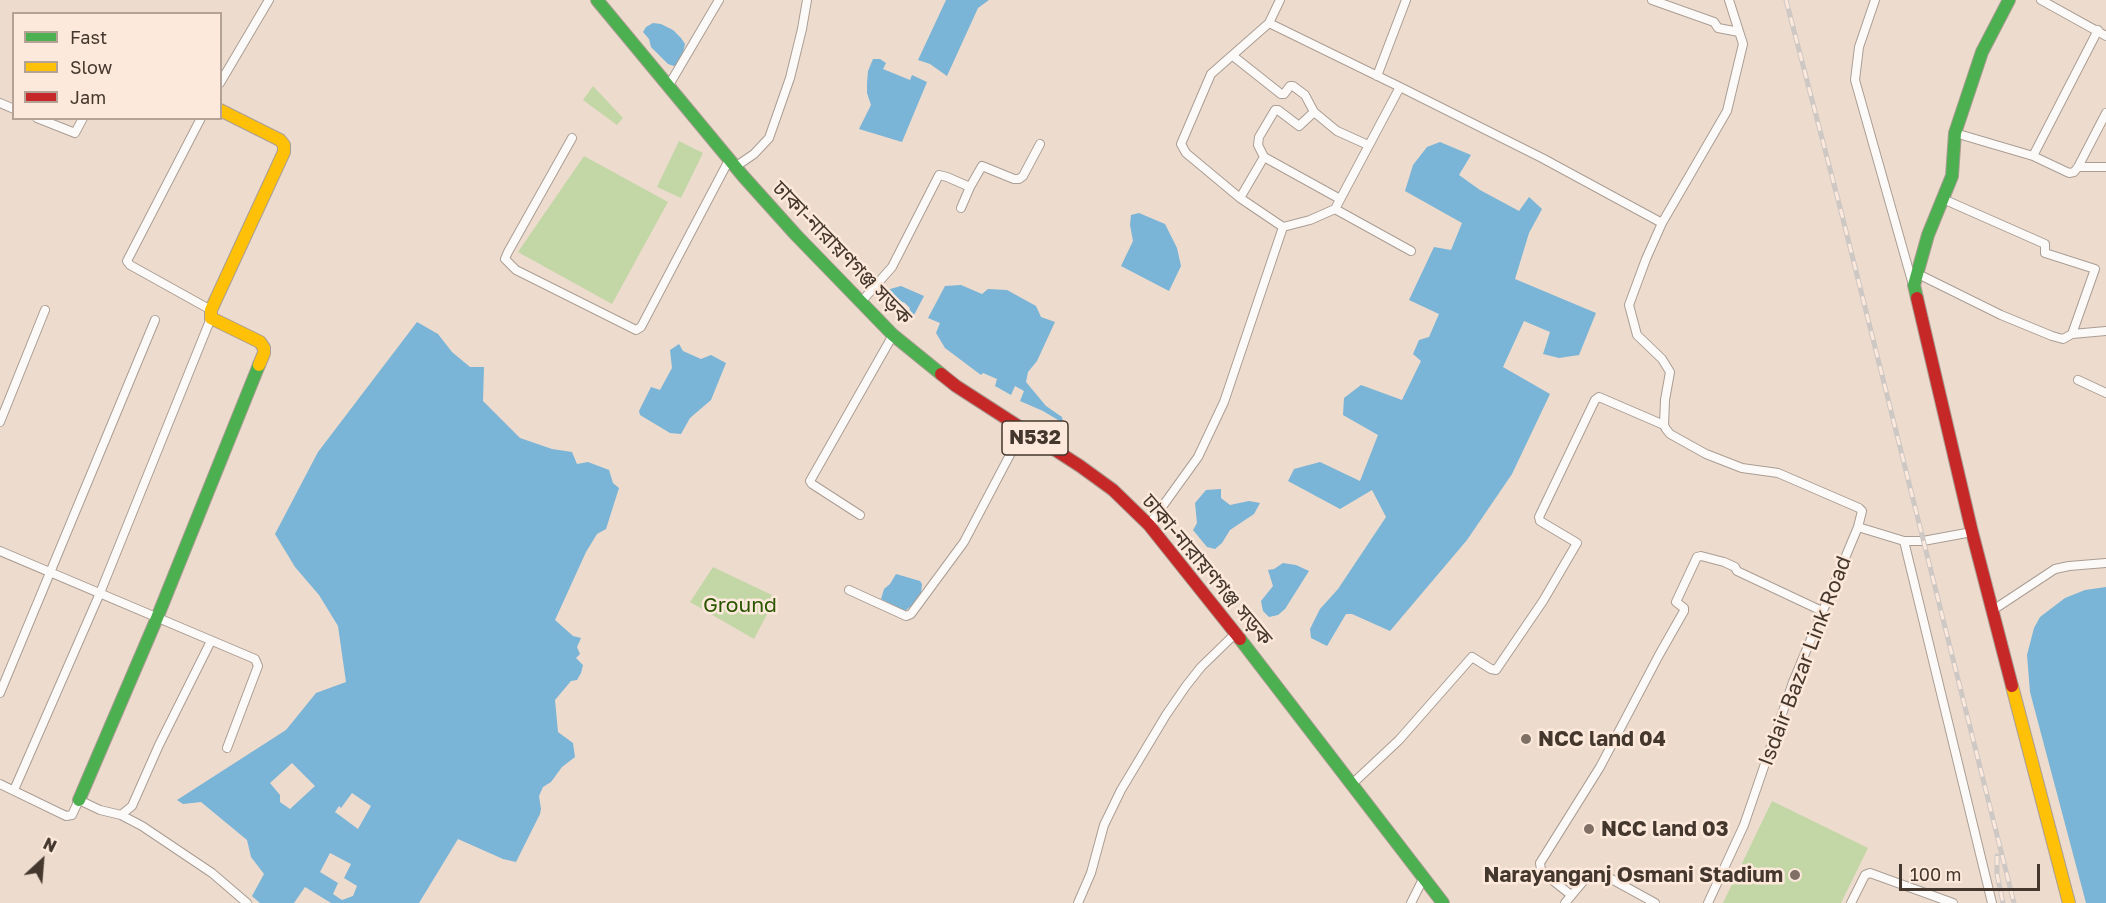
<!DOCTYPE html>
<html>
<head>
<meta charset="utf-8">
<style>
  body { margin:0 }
  #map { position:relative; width:2106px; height:903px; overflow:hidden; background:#eddbce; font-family:"Golos Text",sans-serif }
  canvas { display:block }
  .legend { position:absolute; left:12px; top:12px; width:210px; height:108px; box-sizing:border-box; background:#fde9db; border:2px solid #b3a295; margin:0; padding:8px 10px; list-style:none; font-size:18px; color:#44372d }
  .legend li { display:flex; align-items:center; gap:12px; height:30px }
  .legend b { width:30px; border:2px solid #b3a295 }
  .north { position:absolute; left:12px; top:831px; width:60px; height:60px; -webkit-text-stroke:4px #fde9db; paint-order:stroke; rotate:26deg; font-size:16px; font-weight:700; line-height:24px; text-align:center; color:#44372d }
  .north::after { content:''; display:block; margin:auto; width:21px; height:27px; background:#44372d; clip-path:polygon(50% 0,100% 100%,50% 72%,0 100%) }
  .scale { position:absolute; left:1899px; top:864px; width:141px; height:27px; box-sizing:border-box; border:3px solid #44372d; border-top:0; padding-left:8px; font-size:18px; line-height:21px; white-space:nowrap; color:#44372d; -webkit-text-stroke:4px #fde9db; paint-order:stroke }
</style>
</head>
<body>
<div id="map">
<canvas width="2106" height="903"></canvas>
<ul class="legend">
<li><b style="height:8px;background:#4caf50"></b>Fast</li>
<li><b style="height:8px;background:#ffc107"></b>Slow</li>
<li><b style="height:8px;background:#c62828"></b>Jam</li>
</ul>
<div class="north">N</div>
<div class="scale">100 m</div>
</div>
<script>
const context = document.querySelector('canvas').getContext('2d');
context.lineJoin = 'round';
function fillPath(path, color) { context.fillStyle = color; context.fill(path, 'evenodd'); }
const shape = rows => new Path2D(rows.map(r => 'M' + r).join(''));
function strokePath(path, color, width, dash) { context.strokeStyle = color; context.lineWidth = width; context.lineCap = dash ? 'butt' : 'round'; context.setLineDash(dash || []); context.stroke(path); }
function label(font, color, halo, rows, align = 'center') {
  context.font = font + ' "Golos Text","Noto Sans Bengali",sans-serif'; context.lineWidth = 5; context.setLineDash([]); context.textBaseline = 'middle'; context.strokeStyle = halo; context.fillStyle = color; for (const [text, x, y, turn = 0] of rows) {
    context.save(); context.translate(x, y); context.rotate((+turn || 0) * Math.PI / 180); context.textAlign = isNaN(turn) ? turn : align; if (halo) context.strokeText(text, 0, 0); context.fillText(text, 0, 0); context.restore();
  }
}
const green = shape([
  [593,86,623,118,617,125,583,100],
  [679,141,703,153,681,198,657,187],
  [584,156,668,202,612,304,518,252],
  [713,567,776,597,754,639,690,602],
  [1772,801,1868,848,1841,903,1723,903]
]);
const water = shape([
  [946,0,989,0,978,8,947,76,930,64,918,60],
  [653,23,661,24,673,30,681,38,685,44,681,62,674,66,668,64,651,47,649,39,643,32,646,27],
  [873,59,880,59,886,63,883,69,910,80,912,75,927,82,902,142,859,129,871,105,867,93,867,83,868,71],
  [1440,142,1471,155,1459,175,1480,190,1519,211,1529,197,1542,209,1529,233,1515,279,1596,313,1579,355,1559,358,1543,354,1550,332,1524,321,1503,367,1550,394,1512,474,1467,540,1390,631,1352,614,1346,614,1327,646,1311,638,1310,629,1320,609,1338,589,1386,517,1372,490,1340,509,1288,481,1294,469,1320,462,1360,481,1378,435,1343,415,1344,398,1361,385,1402,400,1421,361,1413,354,1419,340,1429,337,1439,314,1409,300,1434,247,1451,250,1462,223,1405,191,1413,165,1427,147],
  [1139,213,1165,224,1177,248,1181,266,1169,291,1121,266,1133,241,1130,225,1131,215],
  [961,285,982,294,988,289,1007,290,1036,306,1041,317,1055,322,1037,361,1028,372,1026,382,1046,406,1062,417,1063,423,1043,411,1020,401,1024,391,1015,386,1011,395,995,386,997,379,983,373,981,375,945,348,936,333,940,323,928,318,945,286],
  [901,286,924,296,913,317,908,313,910,308,905,303,898,300,888,306,881,300,883,291],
  [417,322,438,334,452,352,470,367,484,367,483,401,520,438,552,449,572,452,577,464,588,462,609,470,613,483,619,488,606,529,597,534,586,552,555,620,573,636,581,638,577,647,580,654,576,658,583,665,581,673,577,680,571,681,555,700,558,732,573,743,575,757,562,767,551,782,543,787,539,796,541,809,540,814,516,862,503,859,458,839,419,903,331,903,305,887,294,903,260,903,252,896,264,874,251,857,247,840,201,802,183,804,177,800,286,730,316,693,346,682,338,626,319,595,295,567,275,534,318,452],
  [292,763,315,786,290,809,280,802,280,795,270,783],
  [352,793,371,806,358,829,335,812,339,806,341,808],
  [330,853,351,864,344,878,357,886,353,896,342,900,333,894,338,883,320,872],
  [679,344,683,351,701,359,711,355,726,363,711,400,690,418,681,434,670,433,640,415,639,411,651,387,660,390,672,368,670,350],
  [1221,489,1221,498,1230,505,1249,501,1260,503,1254,514,1230,530,1222,543,1215,549,1207,547,1193,530,1197,523,1195,503,1206,490],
  [1283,563,1296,565,1309,571,1285,609,1278,615,1269,617,1263,611,1261,601,1273,586,1268,570,1274,569],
  [896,574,920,581,922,584,921,594,917,601,905,611,881,599,884,589,890,584],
  [2106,587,2106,903,2086,903,2030,692,2027,655,2034,628,2040,617,2065,598,2085,590]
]);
const street = shape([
  [1652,0,1714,22,1718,28,1739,32],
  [1875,0,1859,47,1855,80,1913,285],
  [2041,0,2106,36],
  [1269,23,1400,87,1335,209,1310,220,1283,227],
  [1233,56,1281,94,1284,94,1290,86,1293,86,1305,95,1314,112,1337,131,1368,145],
  [1377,76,1406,0],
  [220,83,269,0],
  [669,85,719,0],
  [1400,87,1542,158,1662,223,1646,259,1629,305,1637,335,1662,359,1670,372,1665,400,1664,425,1666,429,1670,434,1706,454,1742,468,1778,473,1859,508,1862,511,1858,527],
  [0,103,14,109],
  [37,118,75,133,83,118],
  [201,118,127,261,130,265,211,310],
  [1955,133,2033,156,2069,173,2074,172,2078,167,2106,113],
  [572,138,508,252,505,259,516,270,636,330,641,327,729,160],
  [2033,156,2098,30],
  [1264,157,1340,199],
  [735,167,754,154,769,138,790,78,802,29,807,0],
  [2078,167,2106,167],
  [1240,198,1264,157,1258,145,1259,137,1275,110,1278,110,1299,126,1314,112],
  [1943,199,2045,244,2045,253,2095,269,2072,334],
  [961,208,970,187],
  [1335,209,1411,251],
  [1662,223,1727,111,1743,44,1729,0],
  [1916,273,2001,315,2052,336,2063,339,2072,334,2106,331],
  [861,302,892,267,939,175,947,177,970,187,982,166,1014,179,1019,179,1023,176,1040,144],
  [2078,380,2106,393],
  [0,422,45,310],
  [860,515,812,484,810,481,893,335],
  [1149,525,1198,457,1224,402,1283,227,1240,198,1186,153,1181,144,1211,74,1269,23,1280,0],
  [1904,541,1992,903],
  [0,551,255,659,258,666,227,748],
  [849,590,906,616,911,614,964,542,1023,430],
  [1993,610,2055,569,2069,566,2106,563],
  [0,693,155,320],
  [0,784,66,816,72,815,79,800,100,810,121,815,142,826,212,873,247,903],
  [1351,785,1399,740,1472,657,1491,669,1496,670,1543,601,1577,543,1540,521,1539,517,1595,400,1599,397,1664,425],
  [14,790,100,593,211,318],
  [121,815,132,806,159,745,211,641],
  [1571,895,1546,875,1541,870,1540,863,1600,767,1659,655,1684,611,1684,608,1676,602,1697,557,1701,556,1724,562,1735,567,1737,571,1822,611],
  [1078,903,1091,873,1104,825,1121,790,1166,715,1186,686,1201,667,1236,633],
  [1411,903,1423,879],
  [1565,903,1586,878,1594,875,1604,875,1655,903],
  [1708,903,1744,825,1793,682,1858,527,1904,541,1923,541,1972,532],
  [1851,903,1865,875,1870,873,1953,903]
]);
const fast = shape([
  [597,0,743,176,796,235,893,335,941,374],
  [1917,298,1914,285,1928,235,1952,176,1955,133,1982,52,2009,0],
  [1240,639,1443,903],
  [79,800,157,618,259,365]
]);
const slow = shape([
  [220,110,280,140,284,145,284,152,211,310,211,318,260,342,264,348,264,353,259,365],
  [2012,686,2069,903]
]);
const jam = shape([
  [1917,298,1972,532,2012,686],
  [941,374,956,386,1080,466,1113,490,1149,525,1240,639]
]);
const rail = shape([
  [1786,0,1842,215,2014,903],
  [1997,856,1997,874,2003,903]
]);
const markers = [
  [1526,739,6,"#7f7065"],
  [1589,829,6,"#7f7065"],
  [1795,875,6,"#7f7065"]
];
const shields = [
  [1035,438,66]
];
const shieldNames = [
  ["N532",1035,438]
];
const streetNames = [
  ["ঢাকা-নারায়ণগঞ্জ সড়ক",842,253,46],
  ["ঢাকা-নারায়ণগঞ্জ সড়ক",1207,570,50],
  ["Isdair Bazar Link Road",1805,661,-69]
];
const parkNames = [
  ["Ground",740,605]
];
const poiNames = [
  ["NCC land 04",1538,739],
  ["NCC land 03",1601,829],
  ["Narayanganj Osmani Stadium",1783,875,"right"]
];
fillPath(green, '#c3d6a6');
fillPath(water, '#7ab4d6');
strokePath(street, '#aa9d93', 10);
strokePath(fast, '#aa9d93', 14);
strokePath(slow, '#aa9d93', 14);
strokePath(jam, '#aa9d93', 14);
strokePath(street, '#fcfaf8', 8);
strokePath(fast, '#4caf50', 12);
strokePath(slow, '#ffc107', 12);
strokePath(jam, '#c62828', 12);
strokePath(rail, '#cec8c5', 5);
strokePath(rail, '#fde9db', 3, [9]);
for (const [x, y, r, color] of markers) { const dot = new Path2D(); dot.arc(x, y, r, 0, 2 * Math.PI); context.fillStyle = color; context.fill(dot); strokePath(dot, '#fde9db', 2); }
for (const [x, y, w] of shields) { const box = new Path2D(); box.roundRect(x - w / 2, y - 17, w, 34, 4.5); context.fillStyle = '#fde9db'; context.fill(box); strokePath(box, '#44372d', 1.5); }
label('bold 20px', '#44372d', null, shieldNames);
label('21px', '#44372d', '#fde9db', streetNames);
label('21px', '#295501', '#fde9db', parkNames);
label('bold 21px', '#44372d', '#fde9db', poiNames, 'left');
</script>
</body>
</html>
